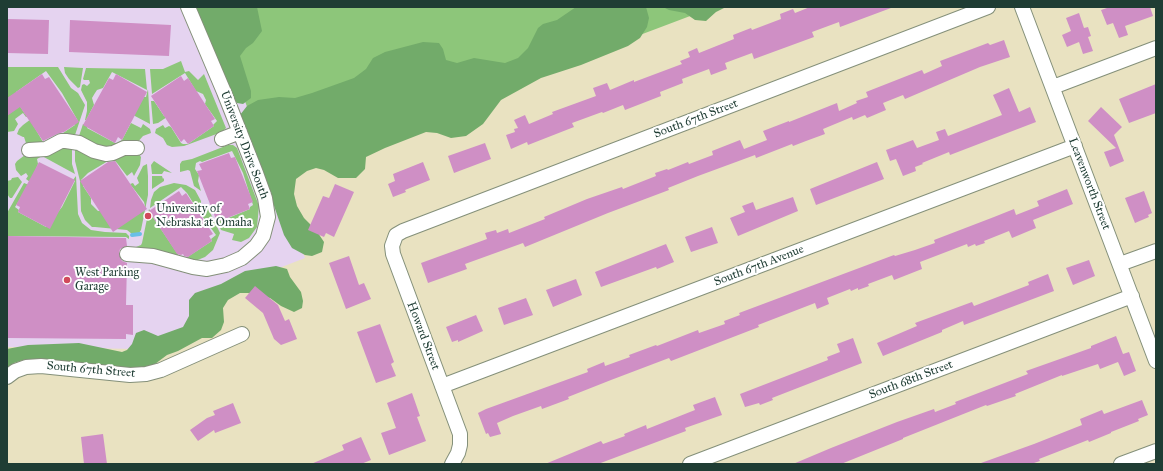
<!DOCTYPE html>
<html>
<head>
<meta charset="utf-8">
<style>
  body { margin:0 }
  #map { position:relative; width:1163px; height:471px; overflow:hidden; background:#e9e2c1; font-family:"IM FELL Great Primer",serif }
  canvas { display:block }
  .frame { position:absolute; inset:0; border:8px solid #1f3d34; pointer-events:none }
</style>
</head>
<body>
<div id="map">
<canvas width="1163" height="471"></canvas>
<div class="frame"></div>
</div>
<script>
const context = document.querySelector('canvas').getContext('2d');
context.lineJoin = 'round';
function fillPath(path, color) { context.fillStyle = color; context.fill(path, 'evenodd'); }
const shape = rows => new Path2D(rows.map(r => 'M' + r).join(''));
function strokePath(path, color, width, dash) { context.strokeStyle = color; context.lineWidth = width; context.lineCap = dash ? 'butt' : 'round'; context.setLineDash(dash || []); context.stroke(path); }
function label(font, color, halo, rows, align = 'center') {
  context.font = font + ' "IM FELL Great Primer",serif'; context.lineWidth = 4; context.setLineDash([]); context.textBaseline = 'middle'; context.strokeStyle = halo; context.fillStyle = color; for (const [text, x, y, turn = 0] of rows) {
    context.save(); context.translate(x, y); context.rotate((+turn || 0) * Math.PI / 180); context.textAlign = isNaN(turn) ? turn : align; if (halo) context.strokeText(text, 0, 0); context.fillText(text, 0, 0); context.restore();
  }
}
const built = shape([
  [7,7,210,7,305,258,220,291,211,317,140,349,7,347]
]);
const green = shape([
  [210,7,714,7,272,174],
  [181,61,185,72,189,71,198,80,204,74,226,128,222,132,184,146,172,147,167,145,163,138,155,133,156,129,163,125,165,128,169,126,171,127,181,143,183,144,188,144,214,126,213,125,217,121,205,104,206,100,203,94,196,91,185,73,152,94,150,69,163,69],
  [7,67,58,67,71,88,78,93,85,105,75,135,72,138,65,138,58,139,46,146,32,147,27,146,24,137,23,137,17,134,19,129,23,125,31,119,34,124,33,125,43,142,48,143,75,125,74,123,78,121,62,93,46,71,16,92,19,97,16,100,25,114,27,113,29,116,26,117,23,113,15,119,18,124,14,131,7,132,7,108,9,107,7,105],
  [64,67,83,68,80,87,78,88,69,79,65,73],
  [86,68,145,69,147,90,112,72,103,88,97,90,95,93,92,98,94,105,86,120,85,120,87,111,87,102,81,90,82,85,84,84,87,86,90,83,89,80,84,80,83,79],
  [148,89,150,124,133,115,144,97,146,97],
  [151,101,154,101,164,116,167,117,158,123,153,124],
  [131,123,141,128,143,124,150,129,151,133,143,136,136,144,107,151,79,136,83,124,88,126,87,128,115,143,118,143,122,140],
  [228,145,233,145,237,148,259,206,257,227,249,238,241,242,232,240,234,234,221,230,216,219,220,218,221,221,250,209,250,207,253,205,243,173,232,151,202,162,200,161,196,163,195,169,199,175,198,181,201,191,194,186,190,171,188,170,180,172,180,164,182,161,192,159],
  [55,147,72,147,72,164,75,174,42,156,37,159,38,164,30,182,26,179,28,176,26,173,21,176,16,170,15,164,17,161,25,155],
  [75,148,138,153,141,157,140,165,134,176,132,172,127,176,117,163,113,159,108,161,88,173,81,180,84,185,83,186,91,198,91,204,98,211,145,206,144,202,130,184,133,183,135,186,139,183,137,178,143,166,147,164,148,176,148,195,141,230,139,233,132,234,127,230,95,227,92,227,85,220,81,211,80,181,75,161],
  [154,161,172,173,164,171,162,174,152,174,151,165],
  [76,176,78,214,82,223,91,230,105,232,126,233,129,236,129,239,126,237,7,236,7,213,24,183,29,185,15,207,19,210,18,212,46,227,62,207,75,181,73,180],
  [152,176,162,176,163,179,164,178,164,181,152,189],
  [18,177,22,182,12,198,10,198,7,194,7,181,11,180,12,178],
  [174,183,186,185,195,190,201,201,201,207,197,209,187,193,181,187,150,208,151,200,154,192,160,187],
  [208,208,220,233,213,250,205,257,195,261,182,258,185,257,186,258,212,241,211,239,216,235,200,213,204,215],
  [149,209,153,215,152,216,179,256,136,250,136,247,141,245,142,243]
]);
const forest = shape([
  [195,7,257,7,262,31,253,43,246,48,240,56,251,91,251,98,243,104,237,103,230,94],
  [576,7,646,7,649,18,647,27,640,38,628,46,581,65,541,78,501,100,483,124,466,136,451,138,437,133,426,132,385,148,366,157,365,169,356,178,338,178,324,170,316,168,307,171,296,179,294,194,297,206,304,218,316,230,324,242,322,252,312,256,305,255,292,248,284,235,272,200,240,115,247,106,258,100,279,97,295,98,312,93,354,78,366,69,373,58,385,52,423,42,439,43,443,49,446,60,457,63,474,58,505,63,518,58,528,48,538,28,543,24,557,20],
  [663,7,726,7,716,12,706,21,695,20,685,13,669,10],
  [276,266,287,269,290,277,301,292,303,301,302,308,294,312,281,306,270,298,248,293,240,293,228,300,223,308,224,322,221,330,212,338,202,338,178,351,167,355,155,364,142,368,133,368,88,365,38,359,23,360,14,363,7,368,7,349,28,345,79,343,122,352,127,350,132,344,136,333,144,330,158,336,183,327,189,316,189,300,195,293,221,284,245,271]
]);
const stream = shape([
  [132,235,140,234]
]);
const building = shape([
  [810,7,891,8,840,27,839,22,812,32,814,37,754,59,752,53,725,63,727,69,711,75,709,69,682,79,683,83,660,92,661,96,625,110,623,105,603,113,602,112,572,123,574,127,528,145,527,142,511,149,506,135,515,132,514,129,518,128,514,120,525,115,529,124,553,114,552,112,596,96,593,88,607,83,610,90,634,80,634,82,682,64,680,61,690,57,688,52,697,48,699,53,734,39,733,35,751,28,752,30,781,19,780,14,793,9,795,13],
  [1110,7,1150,7,1153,16,1125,26,1128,35,1119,38,1113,23,1107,25,1101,10],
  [1079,13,1084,28,1088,27,1091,36,1088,37,1093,51,1083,54,1079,42,1067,47,1062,35,1071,31,1066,18],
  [7,19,49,20,48,54,7,53],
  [70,20,171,25,169,56,69,52],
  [1004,40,1010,57,980,67,905,99,903,95,883,103,886,110,867,118,865,115,853,120,852,117,823,129,825,134,806,141,793,146,792,144,756,158,755,155,698,176,668,188,669,190,608,213,525,247,523,243,465,264,467,269,428,283,421,263,487,239,485,233,496,230,497,233,508,229,509,233,545,219,544,217,587,199,622,187,623,189,656,176,655,173,667,169,668,170,688,162,689,164,713,155,712,151,740,140,744,149,767,140,763,131,789,121,789,122,837,103,839,111,857,103,856,101,868,97,866,92,922,70,924,74,942,66,940,61,988,43,990,45],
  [42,74,45,79,49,77,79,122,64,132,57,134,43,141,20,107,7,116,7,98],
  [116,74,147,92,122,140,118,137,115,143,83,125,109,78,113,80],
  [181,76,184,81,188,78,215,119,211,121,214,126,188,144,184,139,181,142,151,96],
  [1156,84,1156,113,1129,123,1119,99],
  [1009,88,1019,112,1030,107,1036,122,950,155,949,152,922,163,923,164,915,167,916,171,903,176,896,159,890,161,886,150,913,140,917,148,939,140,936,132,945,129,948,136,1002,115,993,95],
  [1101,107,1122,127,1114,135,1124,161,1110,167,1104,152,1116,148,1088,121],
  [485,143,491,159,454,173,448,156],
  [229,153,231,158,235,157,253,202,248,204,250,209,217,222,197,171,202,170,199,164],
  [115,161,147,209,113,232,80,181,108,162],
  [39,162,75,180,50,229,18,212,20,207,16,205],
  [423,162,430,180,405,190,406,192,393,197,388,184,395,181,393,174],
  [877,162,884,179,816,205,810,189],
  [335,184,354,192,334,237,326,233,324,237,308,230,323,196,329,198],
  [1067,189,1073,204,1033,220,1036,228,1012,238,1009,231,984,241,985,243,976,246,975,244,968,247,967,244,920,262,922,269,894,280,892,275,868,284,869,286,858,290,858,288,851,291,850,289,827,298,829,304,817,309,815,303,758,325,759,327,671,361,669,358,611,380,568,397,569,399,542,409,541,406,513,416,497,423,501,434,490,437,488,433,486,434,478,413,486,409,588,372,587,369,604,362,605,366,630,357,629,355,656,345,657,346,698,330,699,333,725,324,724,321,740,315,739,313,894,255,895,256,915,250,935,243,934,240,994,217,1014,209,1016,215,1039,206,1037,201],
  [179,191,182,196,186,193,213,234,209,236,212,241,188,257,184,256,183,254,181,255,177,254,149,211],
  [1144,191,1152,213,1148,215,1149,217,1135,223,1125,198],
  [793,197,798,211,738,236,730,218,745,212,742,206,753,202,756,210],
  [712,227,718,243,691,252,685,237],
  [7,236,126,238,127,246,120,249,119,254,122,261,127,263,126,305,133,305,133,335,126,334,126,339,7,338],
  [666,244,674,262,657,269,656,267,601,287,595,272],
  [349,256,359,285,364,283,371,299,346,309,329,263],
  [1089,260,1095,276,1073,285,1066,268],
  [1048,274,1054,291,964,325,963,321,942,330,942,332,883,356,877,343,917,326,915,323,972,302,974,306,1029,285,1028,282],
  [576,279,582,295,553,307,546,290],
  [255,286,278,305,285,321,289,319,297,339,281,345,274,339,263,313,245,298],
  [526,298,533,315,504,325,498,308],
  [476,315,483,331,458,342,458,340,452,342,446,327],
  [380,324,394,362,391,364,396,376,376,383,357,332],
  [1116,336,1123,354,1129,352,1136,371,1124,376,1118,362,1100,369,1098,364,1062,376,1062,375,1015,394,1016,396,987,406,986,405,903,438,903,439,841,464,793,464,831,448,897,422,934,409,935,412,956,404,955,402,1028,374,1026,371,1091,348,1091,346],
  [853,338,862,363,772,398,773,400,760,405,759,403,745,407,740,394,828,360,827,357,840,352,837,344],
  [412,393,420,416,417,417,426,441,389,455,381,433,396,428,387,403],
  [715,397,722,415,685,428,686,431,598,464,545,464,601,441,603,444,625,436,624,434,646,425,647,429,695,410,693,405],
  [1142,400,1148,415,1138,419,1139,421,1111,432,1111,433,1089,442,1088,440,1039,459,1040,461,1031,464,982,464,981,463,1034,444,1082,425,1080,419,1102,410,1104,414],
  [233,403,241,423,215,433,214,430,198,441,190,430,207,418,215,415,213,411],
  [103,434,107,464,84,464,81,437],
  [361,437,371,460,361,464,311,464,344,450,342,445]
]);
const minor = shape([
  [1022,7,1156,361],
  [1053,87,1156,48],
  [222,139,240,132],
  [29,150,46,149,61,141,66,141,79,143,94,151,106,154,113,153,124,148,137,148],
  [127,254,153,256,193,267,207,269,226,265,242,258,256,246,263,236,268,217,265,198,256,173,224,92,188,7],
  [1120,264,1156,251],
  [7,377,15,371,26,367,41,366,130,375,146,374,161,370,242,334],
  [442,386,1075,146],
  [452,464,458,453,460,445,460,434,393,254,392,246,396,235,403,231,988,7],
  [690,464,1132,296],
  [1121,464,1156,451]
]);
const markers = [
  [148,216,4,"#d1495b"],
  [67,280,4,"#d1495b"]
];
const streetNames = [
  ["South 67th Street",696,119,-21],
  ["University Drive South",244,145,69],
  ["Leavenworth Street",1089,184,69],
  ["South 67th Avenue",759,266,-21],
  ["Howard Street",423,336,69],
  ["South 67th Street",91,370,5],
  ["South 68th Street",911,380,-21]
];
const poiNames = [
  ["University of",156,209],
  ["Nebraska at Omaha",156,223],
  ["West Parking",75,273],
  ["Garage",75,287]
];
fillPath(built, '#e5d3f0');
fillPath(green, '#8dc67a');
fillPath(forest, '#72ab6a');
strokePath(stream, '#69bfe6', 4);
fillPath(building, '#cf8fc5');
strokePath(minor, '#84907a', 16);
strokePath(minor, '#fff', 14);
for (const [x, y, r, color] of markers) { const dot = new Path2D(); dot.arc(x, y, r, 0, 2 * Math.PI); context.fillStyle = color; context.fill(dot); strokePath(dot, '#fff', 1.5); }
label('12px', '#1f3d34', '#fff', streetNames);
label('12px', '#1f3d34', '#fff', poiNames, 'left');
</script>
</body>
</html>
